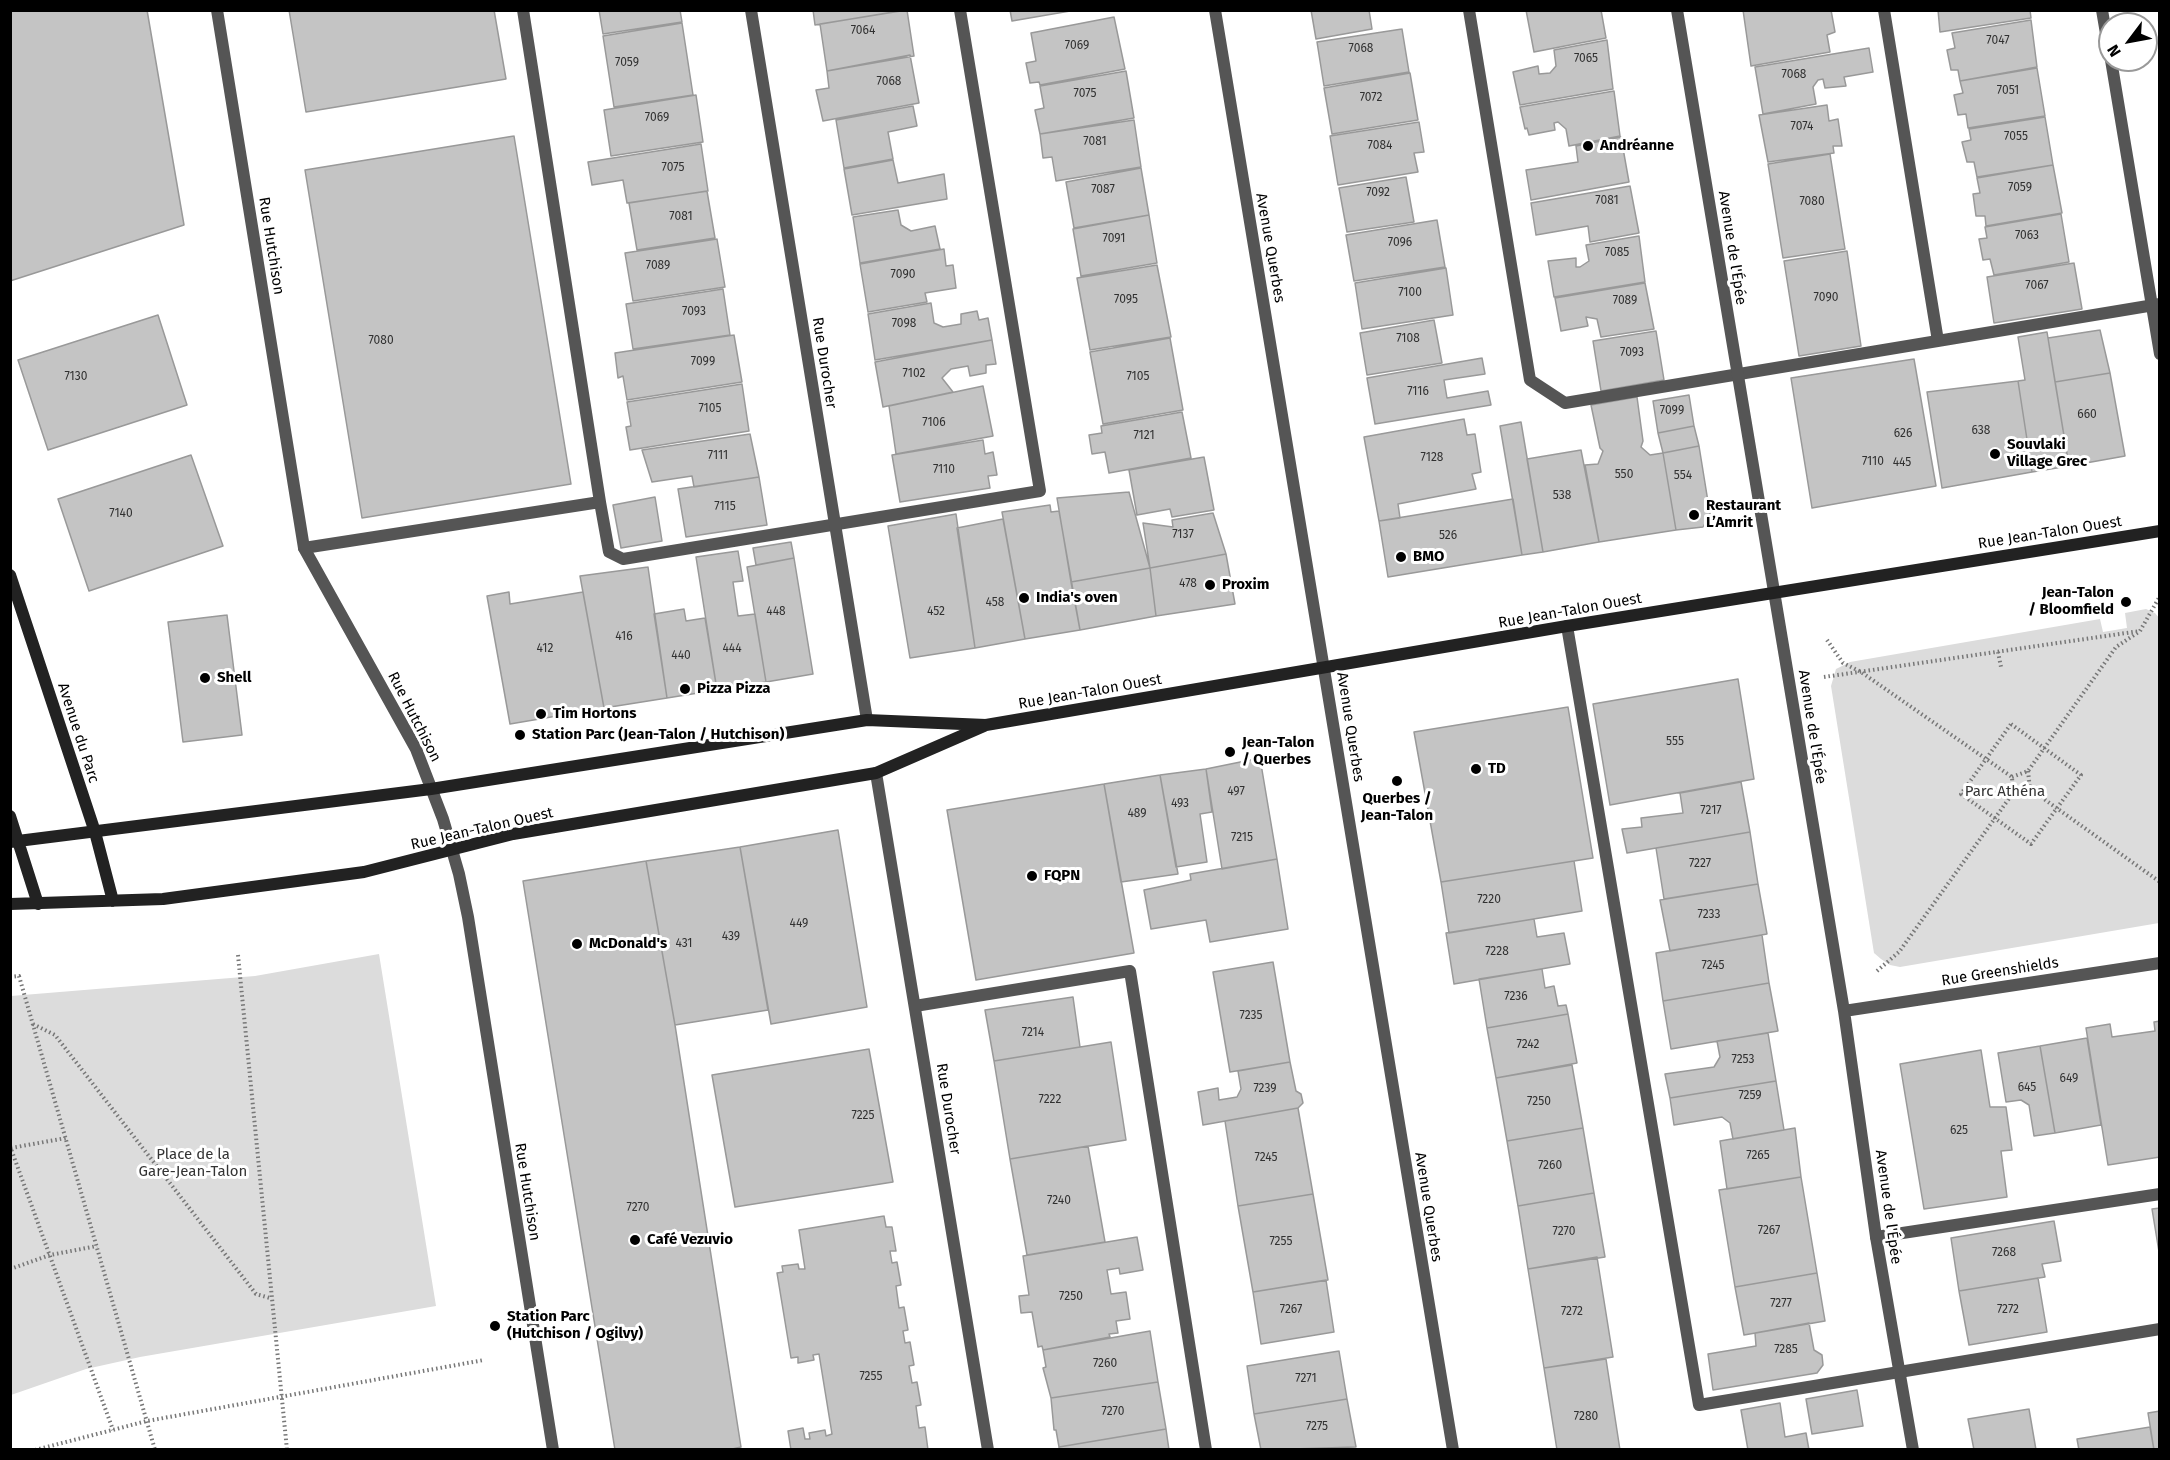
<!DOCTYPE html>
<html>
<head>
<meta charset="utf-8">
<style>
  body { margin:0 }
  #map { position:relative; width:2170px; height:1460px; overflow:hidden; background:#fff; font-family:"Fira Sans",sans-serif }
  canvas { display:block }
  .frame { position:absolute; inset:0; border:12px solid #000; pointer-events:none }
  .north { position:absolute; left:2098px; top:12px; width:60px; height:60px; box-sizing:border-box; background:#fff; border:2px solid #999; border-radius:50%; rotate:238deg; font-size:16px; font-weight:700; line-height:24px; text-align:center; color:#000 }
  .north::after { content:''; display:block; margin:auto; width:21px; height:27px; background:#000; clip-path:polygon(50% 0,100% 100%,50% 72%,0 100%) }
</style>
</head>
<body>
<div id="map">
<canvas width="2170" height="1460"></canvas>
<div class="frame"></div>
<div class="north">N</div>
</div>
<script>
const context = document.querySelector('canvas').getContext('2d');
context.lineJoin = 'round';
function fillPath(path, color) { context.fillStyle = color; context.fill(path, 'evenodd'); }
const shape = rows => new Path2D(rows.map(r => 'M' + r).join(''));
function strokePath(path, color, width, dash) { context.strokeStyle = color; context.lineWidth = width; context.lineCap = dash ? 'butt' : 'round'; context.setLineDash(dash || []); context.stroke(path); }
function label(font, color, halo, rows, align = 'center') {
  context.font = font + ' "Fira Sans",sans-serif'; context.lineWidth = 6; context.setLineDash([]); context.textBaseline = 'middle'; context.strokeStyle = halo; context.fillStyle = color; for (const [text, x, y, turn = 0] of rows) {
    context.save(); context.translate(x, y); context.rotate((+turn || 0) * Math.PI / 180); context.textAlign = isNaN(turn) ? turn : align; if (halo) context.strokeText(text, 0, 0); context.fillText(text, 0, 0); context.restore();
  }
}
const green = shape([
  [2146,609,2155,613,2160,619,2159,923,1900,967,1890,965,1881,959,1874,953,1831,686,1836,669,1850,662,2100,619,2103,632,2127,628,2125,613],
  [379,954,436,1306,140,1357,86,1369,11,1395,11,996,255,976]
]);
const building = shape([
  [10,10,147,10,184,225,10,281,10,10],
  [289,10,494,10,506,79,306,112,289,10],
  [599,10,680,10,682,22,603,34,599,10],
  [813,10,905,10,815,25,813,10],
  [907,10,914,56,827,71,820,24,907,10],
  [1010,10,1076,10,1012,21,1010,10],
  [1311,10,1369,10,1372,29,1316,39,1311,10],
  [1526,10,1601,10,1606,38,1534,52,1526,10],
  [1743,10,1831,10,1835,32,1827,35,1830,52,1751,66,1743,10],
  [1938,10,2030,10,2031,18,1940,32,1938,10],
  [1114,17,1125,69,1040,85,1039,82,1030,83,1026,63,1036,61,1031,33,1114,17],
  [2031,20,2037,67,1960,81,1958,70,1951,70,1947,50,1955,48,1952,33,2031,20],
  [682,23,693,95,614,107,603,36,682,23],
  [1402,29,1409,72,1324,86,1317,42,1402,29],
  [1607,40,1613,89,1520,105,1513,72,1538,66,1539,74,1550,73,1556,66,1554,50,1607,40],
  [1869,48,1873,72,1844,77,1846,86,1825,88,1823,79,1818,80,1813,87,1816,104,1763,114,1755,67,1869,48],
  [910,55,919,103,823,121,816,90,829,88,827,71,910,55],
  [2037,68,2045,116,1968,128,1966,114,1958,115,1954,95,1963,93,1960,81,2037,68],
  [1126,71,1134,118,1040,134,1035,110,1044,108,1040,86,1126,71],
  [1410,73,1418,120,1332,134,1324,88,1410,73],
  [1614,91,1620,136,1569,146,1566,129,1558,122,1554,123,1555,130,1529,135,1527,128,1525,129,1520,107,1614,91],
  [696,95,703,142,611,156,604,110,696,95],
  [1827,105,1829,121,1838,119,1842,146,1833,146,1834,153,1768,162,1759,115,1827,105],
  [913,106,917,126,888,132,893,159,844,168,836,120,913,106],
  [2045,117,2053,165,1977,177,1974,162,1967,162,1962,142,1971,140,1969,129,2045,117],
  [1134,120,1141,167,1056,181,1052,157,1043,158,1040,134,1134,120],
  [1419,122,1424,152,1414,153,1418,172,1338,185,1330,136,1419,122],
  [514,136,571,484,362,518,305,170,514,136],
  [1621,137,1629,182,1531,200,1526,170,1578,162,1576,146,1621,137],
  [701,144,708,191,627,203,623,180,592,185,588,162,701,144],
  [1830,154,1845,249,1783,258,1768,164,1830,154],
  [893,160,898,183,944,174,947,199,852,215,844,169,893,160],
  [2053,165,2062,213,1986,226,1985,216,1976,216,1973,194,1980,193,1977,178,2053,165],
  [1141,168,1149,215,1074,228,1066,182,1141,168],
  [1406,177,1414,222,1347,232,1339,188,1406,177],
  [1630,186,1639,233,1590,242,1588,226,1536,235,1531,203,1630,186],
  [707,191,715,238,637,250,629,203,707,191],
  [898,210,901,225,911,231,935,226,940,249,860,263,853,217,898,210],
  [2061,214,2069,262,1994,275,1990,259,1983,260,1979,239,1987,238,1985,227,2061,214],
  [1149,215,1157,263,1081,276,1073,229,1149,215],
  [1437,220,1445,267,1354,281,1346,235,1437,220],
  [1639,236,1645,282,1554,297,1548,261,1576,258,1576,267,1580,267,1589,261,1586,245,1639,236],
  [717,239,725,287,633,301,625,253,717,239],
  [944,249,946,266,953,265,956,288,925,293,927,302,868,312,860,264,944,249],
  [1847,251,1861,346,1799,356,1784,261,1847,251],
  [2074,263,2082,309,1994,323,1987,277,2074,263],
  [1157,265,1171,337,1090,350,1077,278,1157,265],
  [1446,268,1453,315,1362,329,1355,283,1446,268],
  [1645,283,1654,329,1601,337,1597,319,1586,317,1588,326,1561,331,1555,298,1645,283],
  [723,289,730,335,633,349,626,304,723,289],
  [931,303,934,323,943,327,961,324,961,314,977,311,979,320,988,318,992,340,875,360,868,314,931,303],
  [158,315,187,405,48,450,18,360,158,315],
  [1434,320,1442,363,1367,375,1360,333,1434,320],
  [2100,330,2110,373,2055,382,2048,338,2100,330],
  [1656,331,1664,380,1601,391,1593,341,1656,331],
  [2047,332,2069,466,2032,472,2018,381,2025,380,2018,337,2047,332],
  [734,335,742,382,627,400,623,376,618,378,615,353,734,335],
  [1170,338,1183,410,1103,424,1090,352,1170,338],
  [992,340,996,364,986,365,986,373,970,376,968,366,951,369,942,378,953,392,883,407,875,362,992,340],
  [1482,358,1485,374,1444,380,1447,398,1488,391,1491,405,1375,424,1367,378,1482,358],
  [1914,359,1936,486,1812,508,1791,378,1914,359],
  [2110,373,2125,456,2069,466,2055,382,2110,373],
  [2018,381,2032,472,1942,488,1927,392,2018,381],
  [742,384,749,431,630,450,626,427,631,426,627,402,742,384],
  [983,386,993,436,896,454,889,406,983,386],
  [1689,395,1694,426,1658,433,1653,401,1689,395],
  [1637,397,1643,441,1641,447,1650,455,1663,453,1676,530,1599,542,1585,465,1598,464,1603,451,1600,448,1591,405,1637,397],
  [1182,412,1191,458,1109,473,1105,452,1092,454,1089,435,1102,433,1101,426,1182,412],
  [1464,419,1467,435,1475,434,1481,472,1472,474,1476,489,1398,504,1400,518,1379,521,1364,437,1464,419],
  [1521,422,1543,552,1522,555,1500,426,1521,422],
  [1694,426,1699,446,1663,453,1658,433,1694,426],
  [750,434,759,477,694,487,692,476,652,482,642,450,750,434],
  [983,440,985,454,993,452,997,475,988,476,990,488,900,502,892,455,983,440],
  [1699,446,1710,514,1703,527,1676,530,1663,453,1699,446],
  [1581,450,1599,542,1543,552,1527,459,1581,450],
  [191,455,223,546,89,591,58,499,191,455],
  [1204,457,1214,510,1172,517,1170,509,1137,515,1129,470,1204,457],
  [759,477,767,525,686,537,678,489,759,477],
  [1129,492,1150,568,1071,582,1057,498,1129,492],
  [655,497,662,541,621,548,613,505,655,497],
  [1513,499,1522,555,1388,577,1379,521,1513,499],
  [1050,505,1051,512,1059,511,1080,630,1025,639,1002,512,1050,505],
  [1213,513,1226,554,1150,568,1143,523,1173,527,1172,520,1213,513],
  [956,514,975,648,910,658,888,526,956,514],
  [1003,519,1025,639,975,648,957,528,1003,519],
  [791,542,794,558,756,565,753,548,791,542],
  [738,551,743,581,733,582,738,616,755,614,766,682,717,690,696,557,738,551],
  [1226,554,1235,604,1156,616,1150,568,1226,554],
  [794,558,813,674,766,682,747,567,794,558],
  [648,567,667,698,604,708,580,576,648,567],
  [1150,568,1156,616,1080,630,1071,582,1150,568],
  [509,592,510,604,583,592,604,708,510,724,487,596,509,592],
  [684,609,686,621,705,618,717,690,667,698,654,614,684,609],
  [227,615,242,735,183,742,168,622,227,615],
  [1738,679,1754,779,1610,805,1593,704,1738,679],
  [1568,707,1593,858,1441,882,1414,732,1568,707],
  [1260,758,1277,859,1222,869,1206,769,1260,758],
  [1206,769,1212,812,1200,814,1207,862,1176,867,1160,775,1206,769],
  [1160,775,1178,874,1121,882,1104,784,1160,775],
  [1741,782,1750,832,1627,853,1622,829,1642,827,1641,818,1683,813,1680,793,1741,782],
  [1104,784,1134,953,976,980,947,810,1104,784],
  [838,830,867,1007,771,1024,740,847,838,830],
  [1750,832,1758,884,1664,899,1656,848,1750,832],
  [740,847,768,1010,675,1025,646,861,740,847],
  [1277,859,1288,929,1210,942,1206,920,1151,929,1144,890,1191,880,1190,874,1277,859],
  [646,861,675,1025,741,1447,728,1450,615,1450,523,881,646,861],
  [1574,861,1582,911,1449,933,1441,882,1574,861],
  [1758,884,1767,934,1670,951,1660,900,1758,884],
  [1534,919,1537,937,1564,933,1570,964,1454,984,1446,933,1534,919],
  [1762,935,1769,983,1663,1001,1656,953,1762,935],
  [1273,962,1290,1062,1230,1072,1213,972,1273,962],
  [1542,969,1545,988,1554,986,1558,1006,1566,1005,1568,1014,1487,1028,1479,979,1542,969],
  [1769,983,1778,1031,1671,1049,1663,1001,1769,983],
  [1073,997,1080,1047,994,1061,985,1010,1073,997],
  [1568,1014,1577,1063,1496,1078,1487,1028,1568,1014],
  [2160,1021,2160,1157,2108,1165,2086,1028,2110,1024,2112,1037,2155,1031,2154,1022,2160,1021],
  [1768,1033,1776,1081,1670,1098,1665,1074,1714,1067,1720,1057,1717,1041,1768,1033],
  [2087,1038,2101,1125,2055,1133,2040,1046,2087,1038],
  [1111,1042,1126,1140,1010,1159,994,1061,1111,1042],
  [2040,1046,2055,1133,2034,1136,2029,1105,2021,1100,2006,1102,1998,1053,2040,1046],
  [869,1049,893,1182,735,1207,712,1075,869,1049],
  [1981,1050,1990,1107,2006,1107,2012,1150,2001,1151,2007,1197,1924,1209,1900,1064,1981,1050],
  [1290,1062,1296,1091,1301,1094,1303,1103,1298,1108,1203,1125,1198,1092,1218,1088,1219,1100,1237,1097,1241,1089,1238,1071,1290,1062],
  [1572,1065,1583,1128,1507,1141,1496,1078,1572,1065],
  [1776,1081,1784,1130,1733,1139,1730,1123,1722,1117,1674,1125,1670,1098,1776,1081],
  [1298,1108,1313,1194,1238,1206,1225,1121,1298,1108],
  [1583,1128,1594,1193,1518,1206,1507,1141,1583,1128],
  [1795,1128,1801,1177,1727,1189,1720,1141,1795,1128],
  [1088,1146,1105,1242,1027,1255,1010,1159,1088,1146],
  [1801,1177,1817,1273,1735,1287,1719,1190,1801,1177],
  [1594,1193,1605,1257,1528,1269,1518,1206,1594,1193],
  [1313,1194,1328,1280,1253,1292,1238,1206,1313,1194],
  [2160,1208,2160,1258,2152,1209,2160,1208],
  [884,1216,886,1227,892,1227,896,1251,890,1251,892,1263,897,1262,901,1285,896,1286,899,1308,904,1307,908,1330,903,1331,905,1343,910,1342,914,1365,909,1366,912,1383,917,1382,921,1405,916,1406,919,1428,925,1427,928,1450,791,1450,788,1431,803,1428,805,1439,810,1439,809,1433,825,1430,826,1436,832,1434,819,1354,813,1355,814,1360,798,1363,798,1357,791,1358,777,1273,783,1272,782,1266,798,1264,799,1269,805,1269,799,1230,884,1216],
  [2054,1221,2061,1261,2042,1264,2045,1277,1959,1291,1951,1238,2054,1221],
  [1137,1237,1143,1270,1120,1274,1119,1268,1107,1270,1111,1294,1126,1292,1130,1319,1116,1321,1118,1333,1109,1334,1110,1337,1043,1350,1042,1346,1038,1347,1032,1312,1021,1313,1019,1296,1029,1295,1023,1256,1137,1237],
  [1597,1257,1613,1357,1544,1368,1528,1269,1597,1257],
  [1817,1273,1825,1321,1744,1335,1735,1287,1817,1273],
  [2038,1278,2047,1332,1969,1345,1959,1291,2038,1278],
  [1326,1280,1334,1332,1261,1344,1253,1292,1326,1280],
  [1809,1323,1814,1350,1822,1355,1823,1365,1817,1373,1713,1390,1708,1354,1756,1346,1755,1333,1809,1323],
  [1150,1331,1158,1382,1051,1398,1043,1368,1046,1367,1043,1350,1150,1331],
  [1339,1351,1347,1399,1254,1414,1247,1366,1339,1351],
  [1606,1359,1620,1450,1557,1450,1544,1368,1606,1359],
  [1158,1382,1166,1429,1059,1447,1056,1430,1054,1430,1051,1398,1158,1382],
  [1857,1390,1863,1426,1812,1434,1806,1399,1857,1390],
  [1347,1399,1356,1447,1261,1450,1254,1414,1347,1399],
  [1780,1403,1785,1437,1806,1433,1809,1450,1748,1450,1741,1410,1780,1403],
  [2029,1409,2036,1450,1974,1450,1968,1419,2029,1409],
  [2160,1411,2160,1450,2154,1450,2148,1413,2160,1411],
  [2150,1427,2154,1450,2079,1450,2077,1439,2150,1427],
  [1166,1429,1169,1450,1059,1450,1059,1447,1166,1429]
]);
const path = shape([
  [1827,640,1843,663,1861,672,2012,777,2013,793,2030,789,2160,882],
  [1998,652,2001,667],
  [1824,677,2140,631],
  [2011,724,2081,775,2031,844,1961,794,2011,724],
  [2028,771,2030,789],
  [2012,777,2028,771,2116,647,2140,631,2160,596],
  [238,955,287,1450],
  [1877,971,1899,952,2013,793],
  [10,977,19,976,155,1450],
  [33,1024,55,1035,256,1294,270,1298],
  [10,1146,113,1430],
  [11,1148,66,1138],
  [10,1269,50,1255,97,1246],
  [35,1450,147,1421,484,1360]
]);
const service = shape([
  [1469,10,1530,380,1565,403,2160,304],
  [1884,10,1938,341],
  [600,502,609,552,623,559,1040,491,960,10],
  [304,548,600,502,523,10],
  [1567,626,1699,1405,2160,1329],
  [915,1006,1130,971,1206,1450],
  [1876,1237,2160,1194]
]);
const minor = shape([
  [217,10,304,548,416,749,443,819,459,874,468,917,553,1450],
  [751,10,867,720],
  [1677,10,1844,1011,1876,1237,1913,1450],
  [2102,10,2110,57],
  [2111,60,2160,354],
  [876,773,988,1450],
  [1844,1011,2160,963]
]);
const tertiary = shape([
  [1215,10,1453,1450]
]);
const secondary = shape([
  [10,575,95,832,113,901],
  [10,816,38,904],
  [10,842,431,789,867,720,986,725,1567,626,2160,531],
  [10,904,163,899,364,872,513,834,876,773,984,726]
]);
const markers = [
  [1588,146,6,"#000"],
  [1995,454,6,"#000"],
  [1694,515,6,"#000"],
  [1401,557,6,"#000"],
  [1210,585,6,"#000"],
  [1024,598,6,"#000"],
  [2126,602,6,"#000"],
  [205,678,6,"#000"],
  [685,689,6,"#000"],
  [541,714,6,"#000"],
  [520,735,6,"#000"],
  [1230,752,6,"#000"],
  [1476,769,6,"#000"],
  [1397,781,6,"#000"],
  [1032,876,6,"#000"],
  [577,944,6,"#000"],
  [635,1240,6,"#000"],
  [495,1326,6,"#000"]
];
const numberNames = [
  ["7064",863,31],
  ["7047",1998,41],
  ["7069",1077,46],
  ["7068",1361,49],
  ["7065",1586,59],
  ["7059",627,63],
  ["7068",1794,75],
  ["7068",889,82],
  ["7051",2008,91],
  ["7075",1085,94],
  ["7072",1371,98],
  ["7069",657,118],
  ["7074",1802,127],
  ["7055",2016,137],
  ["7081",1095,142],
  ["7084",1380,146],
  ["7075",673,168],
  ["7059",2020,188],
  ["7087",1103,190],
  ["7092",1378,193],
  ["7081",1607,201],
  ["7080",1812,202],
  ["7081",681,217],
  ["7063",2027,236],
  ["7091",1114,239],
  ["7096",1400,243],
  ["7085",1617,253],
  ["7089",658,266],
  ["7090",903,275],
  ["7067",2037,286],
  ["7100",1410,293],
  ["7090",1826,298],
  ["7095",1126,300],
  ["7089",1625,301],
  ["7093",694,312],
  ["7098",904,324],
  ["7108",1408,339],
  ["7080",381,341],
  ["7093",1632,353],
  ["7099",703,362],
  ["7102",914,374],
  ["7130",76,377],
  ["7105",1138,377],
  ["7116",1418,392],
  ["7105",710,409],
  ["7099",1672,411],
  ["660",2087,415],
  ["7106",934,423],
  ["638",1981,431],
  ["626",1903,434],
  ["7121",1144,436],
  ["7111",718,456],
  ["7128",1432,458],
  ["7110",1873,462],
  ["445",1902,463],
  ["7110",944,470],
  ["550",1624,475],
  ["554",1683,476],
  ["538",1562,496],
  ["7115",725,507],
  ["7140",121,514],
  ["7137",1183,535],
  ["526",1448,536],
  ["478",1188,584],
  ["458",995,603],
  ["448",776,612],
  ["452",936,612],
  ["416",624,637],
  ["412",545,649],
  ["444",732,649],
  ["440",681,656],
  ["555",1675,742],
  ["497",1236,792],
  ["493",1180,804],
  ["7217",1711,811],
  ["489",1137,814],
  ["7215",1242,838],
  ["7227",1700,864],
  ["7220",1489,900],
  ["7233",1709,915],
  ["449",799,924],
  ["439",731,937],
  ["431",684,944],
  ["7228",1497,952],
  ["7245",1713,966],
  ["7236",1516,997],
  ["7235",1251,1016],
  ["7214",1033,1033],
  ["7242",1528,1045],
  ["7253",1743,1060],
  ["649",2069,1079],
  ["645",2027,1088],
  ["7239",1265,1089],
  ["7259",1750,1096],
  ["7222",1050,1100],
  ["7250",1539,1102],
  ["7225",863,1116],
  ["625",1959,1131],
  ["7265",1758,1156],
  ["7245",1266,1158],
  ["7260",1550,1166],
  ["7240",1059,1201],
  ["7270",638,1208],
  ["7267",1769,1231],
  ["7270",1564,1232],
  ["7255",1281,1242],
  ["7268",2004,1253],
  ["7250",1071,1297],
  ["7277",1781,1304],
  ["7267",1291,1310],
  ["7272",2008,1310],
  ["7272",1572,1312],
  ["7285",1786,1350],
  ["7260",1105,1364],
  ["7255",871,1377],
  ["7271",1306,1379],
  ["7270",1113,1412],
  ["7280",1586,1417],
  ["7275",1317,1427]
];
const poiNames = [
  ["Andréanne",1600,146],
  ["Souvlaki",2007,445],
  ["Village Grec",2007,462],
  ["Restaurant",1706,506],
  ["L’Amrit",1706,523],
  ["BMO",1413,557],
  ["Proxim",1222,585],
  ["Jean-Talon",2114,593,"right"],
  ["/ Bloomfield",2114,610,"right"],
  ["India's oven",1036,598],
  ["Shell",217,678],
  ["Pizza Pizza",697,689],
  ["Tim Hortons",553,714],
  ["Station Parc (Jean-Talon / Hutchison)",532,735],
  ["Jean-Talon",1242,743],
  ["/ Querbes",1242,760],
  ["TD",1488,769],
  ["Querbes /",1397,799,"center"],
  ["Jean-Talon",1397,816,"center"],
  ["FQPN",1044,876],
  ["McDonald's",589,944],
  ["Café Vezuvio",647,1240],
  ["Station Parc",507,1317],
  ["(Hutchison / Ogilvy)",507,1334]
];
const streetNames = [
  ["Rue Hutchison",271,246,81],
  ["Avenue Querbes",1270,248,80],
  ["Avenue de l'Épée",1732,248,81],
  ["Rue Durocher",824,363,81],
  ["Rue Jean-Talon Ouest",2050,533,-9],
  ["Rue Jean-Talon Ouest",1570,611,-10],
  ["Rue Jean-Talon Ouest",1090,692,-10],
  ["Rue Hutchison",414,717,63],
  ["Avenue Querbes",1350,727,81],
  ["Avenue de l'Épée",1812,727,81],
  ["Avenue du Parc",78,733,72],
  ["Rue Jean-Talon Ouest",482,829,-13],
  ["Rue Greenshields",2000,972,-9],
  ["Rue Durocher",948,1109,81],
  ["Rue Hutchison",527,1192,81],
  ["Avenue Querbes",1428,1207,81],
  ["Avenue de l'Épée",1888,1207,82]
];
const parkNames = [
  ["Parc Athéna",2005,792],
  ["Place de la",193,1155],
  ["Gare-Jean-Talon",193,1172]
];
fillPath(green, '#dcdcdc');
fillPath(building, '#c4c4c4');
strokePath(building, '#999', 1.5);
strokePath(path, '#777', 4, [1.5, 3]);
strokePath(service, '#555', 12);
strokePath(minor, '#555', 12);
strokePath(tertiary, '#555', 12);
strokePath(secondary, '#222', 12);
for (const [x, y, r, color] of markers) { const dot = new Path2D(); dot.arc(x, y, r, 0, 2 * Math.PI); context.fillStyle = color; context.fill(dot); strokePath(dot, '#fff', 2); }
label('12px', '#313131', null, numberNames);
label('bold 15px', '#000', '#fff', poiNames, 'left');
label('15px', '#000', '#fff', streetNames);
label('15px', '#333', '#fff', parkNames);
</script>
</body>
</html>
